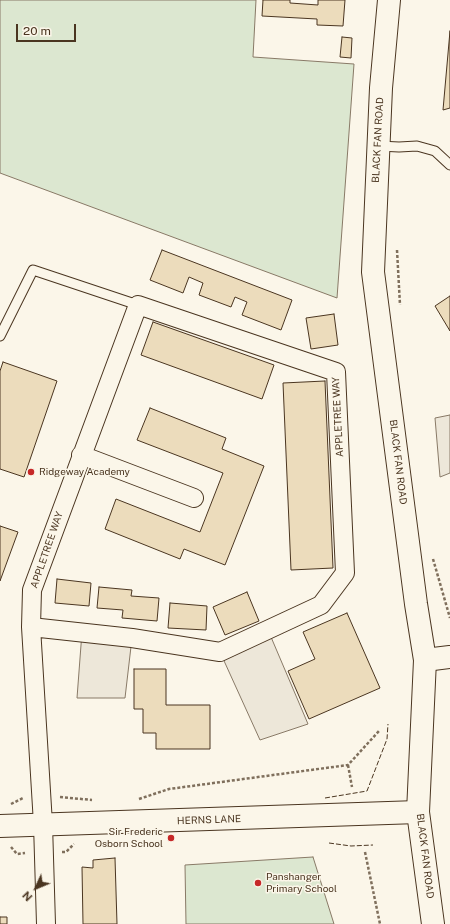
<!DOCTYPE html>
<html>
<head>
<meta charset="utf-8">
<style>
  body { margin:0 }
  #map { position:relative; width:450px; height:924px; overflow:hidden; background:#fbf6e9; font-family:"Public Sans",sans-serif }
  canvas { display:block }
  .north { position:absolute; left:16px; top:868px; width:40px; height:40px; -webkit-text-stroke:3px #fbf6e9; paint-order:stroke; rotate:226deg; font-size:11px; font-weight:700; line-height:16px; text-align:center; color:#4a3520 }
  .north::after { content:''; display:block; margin:auto; width:14px; height:18px; background:#4a3520; clip-path:polygon(50% 0,100% 100%,50% 72%,0 100%) }
  .scale { position:absolute; left:16px; top:24px; width:60px; height:18px; box-sizing:border-box; border:2px solid #4a3520; border-top:0; padding-left:5px; font-size:12px; line-height:14px; white-space:nowrap; color:#4a3520; -webkit-text-stroke:3px #fbf6e9; paint-order:stroke }
</style>
</head>
<body>
<div id="map">
<canvas width="450" height="924"></canvas>
<div class="north">N</div>
<div class="scale">20 m</div>
</div>
<script>
const context = document.querySelector('canvas').getContext('2d');
context.lineJoin = 'round';
function fillPath(path, color) { context.fillStyle = color; context.fill(path, 'evenodd'); }
const shape = rows => new Path2D(rows.map(r => 'M' + r).join(''));
function strokePath(path, color, width, dash) { context.strokeStyle = color; context.lineWidth = width; context.lineCap = dash ? 'butt' : 'round'; context.setLineDash(dash || []); context.stroke(path); }
function label(font, color, halo, rows, align = 'center') {
  context.font = font + ' "Public Sans",sans-serif'; context.lineWidth = 3; context.setLineDash([]); context.textBaseline = 'middle'; context.strokeStyle = halo; context.fillStyle = color; for (const [text, x, y, turn = 0] of rows) {
    context.save(); context.translate(x, y); context.rotate((+turn || 0) * Math.PI / 180); context.textAlign = isNaN(turn) ? turn : align; if (halo) context.strokeText(text, 0, 0); context.fillText(text, 0, 0); context.restore();
  }
}
const green = shape([
  [0,0,256,0,253,57,354,64,337,298,0,173,0,0],
  [313,857,334,924,186,924,185,865,313,857]
]);
const parking = shape([
  [450,415,450,473,440,477,435,418,450,415],
  [268,630,308,724,260,740,220,652,268,630],
  [82,632,132,638,125,698,77,698,82,632]
]);
const building = shape([
  [263,0,290,0,290,3,318,5,318,0,345,0,343,26,317,25,317,19,262,16,263,0],
  [450,31,450,108,443,110,450,31],
  [342,37,352,38,351,58,340,57,342,37],
  [162,250,292,300,281,330,242,315,247,302,235,297,231,307,199,295,203,283,189,277,183,293,150,280,162,250],
  [450,296,450,331,435,306,450,296],
  [334,314,338,345,311,349,306,318,334,314],
  [153,322,274,365,262,399,141,355,153,322],
  [3,362,57,381,24,477,0,469,0,371,3,362],
  [325,381,333,568,291,570,283,383,325,381],
  [150,408,226,438,222,449,264,466,225,565,184,549,180,559,105,529,116,499,200,532,223,473,137,440,150,408],
  [0,526,18,532,0,581,0,526],
  [57,579,91,583,89,606,55,603,57,579],
  [99,587,132,590,131,596,159,598,157,621,122,618,123,610,97,608,99,587],
  [247,592,259,621,225,635,213,607,247,592],
  [170,603,207,606,206,630,168,628,170,603],
  [347,613,380,688,309,719,288,671,315,659,303,632,347,613],
  [134,669,166,669,166,705,210,705,210,749,156,749,156,733,143,733,143,709,134,709,134,669],
  [115,858,117,924,83,924,82,867,93,868,93,860,115,858],
  [0,917,7,917,7,924,0,924,0,917]
]);
const path = shape([
  [397,250,400,305],
  [433,559,450,618],
  [348,765,352,787],
  [60,797,92,800],
  [139,799,169,789,348,765,379,731],
  [11,804,23,798],
  [11,847,17,854,25,853],
  [62,852,66,852,74,844],
  [365,852,380,924]
]);
const service = shape([
  [379,146,399,147,417,146,435,151,450,165],
  [0,336,33,270,138,305]
]);
const minor = shape([
  [81,455,194,498],
  [31,627,132,638,220,652,321,605,345,573,336,372,138,305,32,590,31,627,43,824,46,924]
]);
const tertiary = shape([
  [425,660,450,657],
  [0,826,418,812]
]);
const secondary = shape([
  [389,0,381,88,373,272,416,604,425,660,418,812,433,924]
]);
const fence = shape([
  [325,798,367,791,387,739,388,724],
  [329,843,351,846,373,845]
]);
const markers = [
  [31,472,4,"#c62828"],
  [171,838,4,"#c62828"],
  [258,883,4,"#c62828"]
];
const streetNames = [
  ["BLACK FAN ROAD",378,140,-87],
  ["APPLETREE WAY",338,417,-93],
  ["BLACK FAN ROAD",398,462,83],
  ["APPLETREE WAY",47,550,-71],
  ["HERNS LANE",209,820,-2],
  ["BLACK FAN ROAD",425,856,83]
];
const poiNames = [
  ["Ridgeway Academy",39,472],
  ["Sir Frederic",163,832,"right"],
  ["Osborn School",163,844,"right"],
  ["Panshanger",266,877],
  ["Primary School",266,889]
];
fillPath(green, '#dce7d0');
strokePath(green, '#887966', 1);
fillPath(parking, '#ede7d9');
strokePath(parking, '#887966', 1);
fillPath(building, '#ecdcbc');
strokePath(building, '#4a3520', 1);
strokePath(service, '#4a3520', 11);
strokePath(minor, '#4a3520', 20);
strokePath(tertiary, '#4a3520', 24);
strokePath(secondary, '#4a3520', 24);
strokePath(path, '#7f6f5c', 2.5, [3, 2]);
strokePath(service, '#fbf6e9', 9);
strokePath(minor, '#fbf6e9', 18);
strokePath(tertiary, '#fbf6e9', 22);
strokePath(secondary, '#fbf6e9', 22);
strokePath(fence, '#4a3520', 1, [5, 2]);
for (const [x, y, r, color] of markers) { const dot = new Path2D(); dot.arc(x, y, r, 0, 2 * Math.PI); context.fillStyle = color; context.fill(dot); strokePath(dot, '#fbf6e9', 1.5); }
label('10px', '#4a3520', '#fbf6e9', streetNames);
label('10px', '#4a3520', '#fbf6e9', poiNames, 'left');
</script>
</body>
</html>
